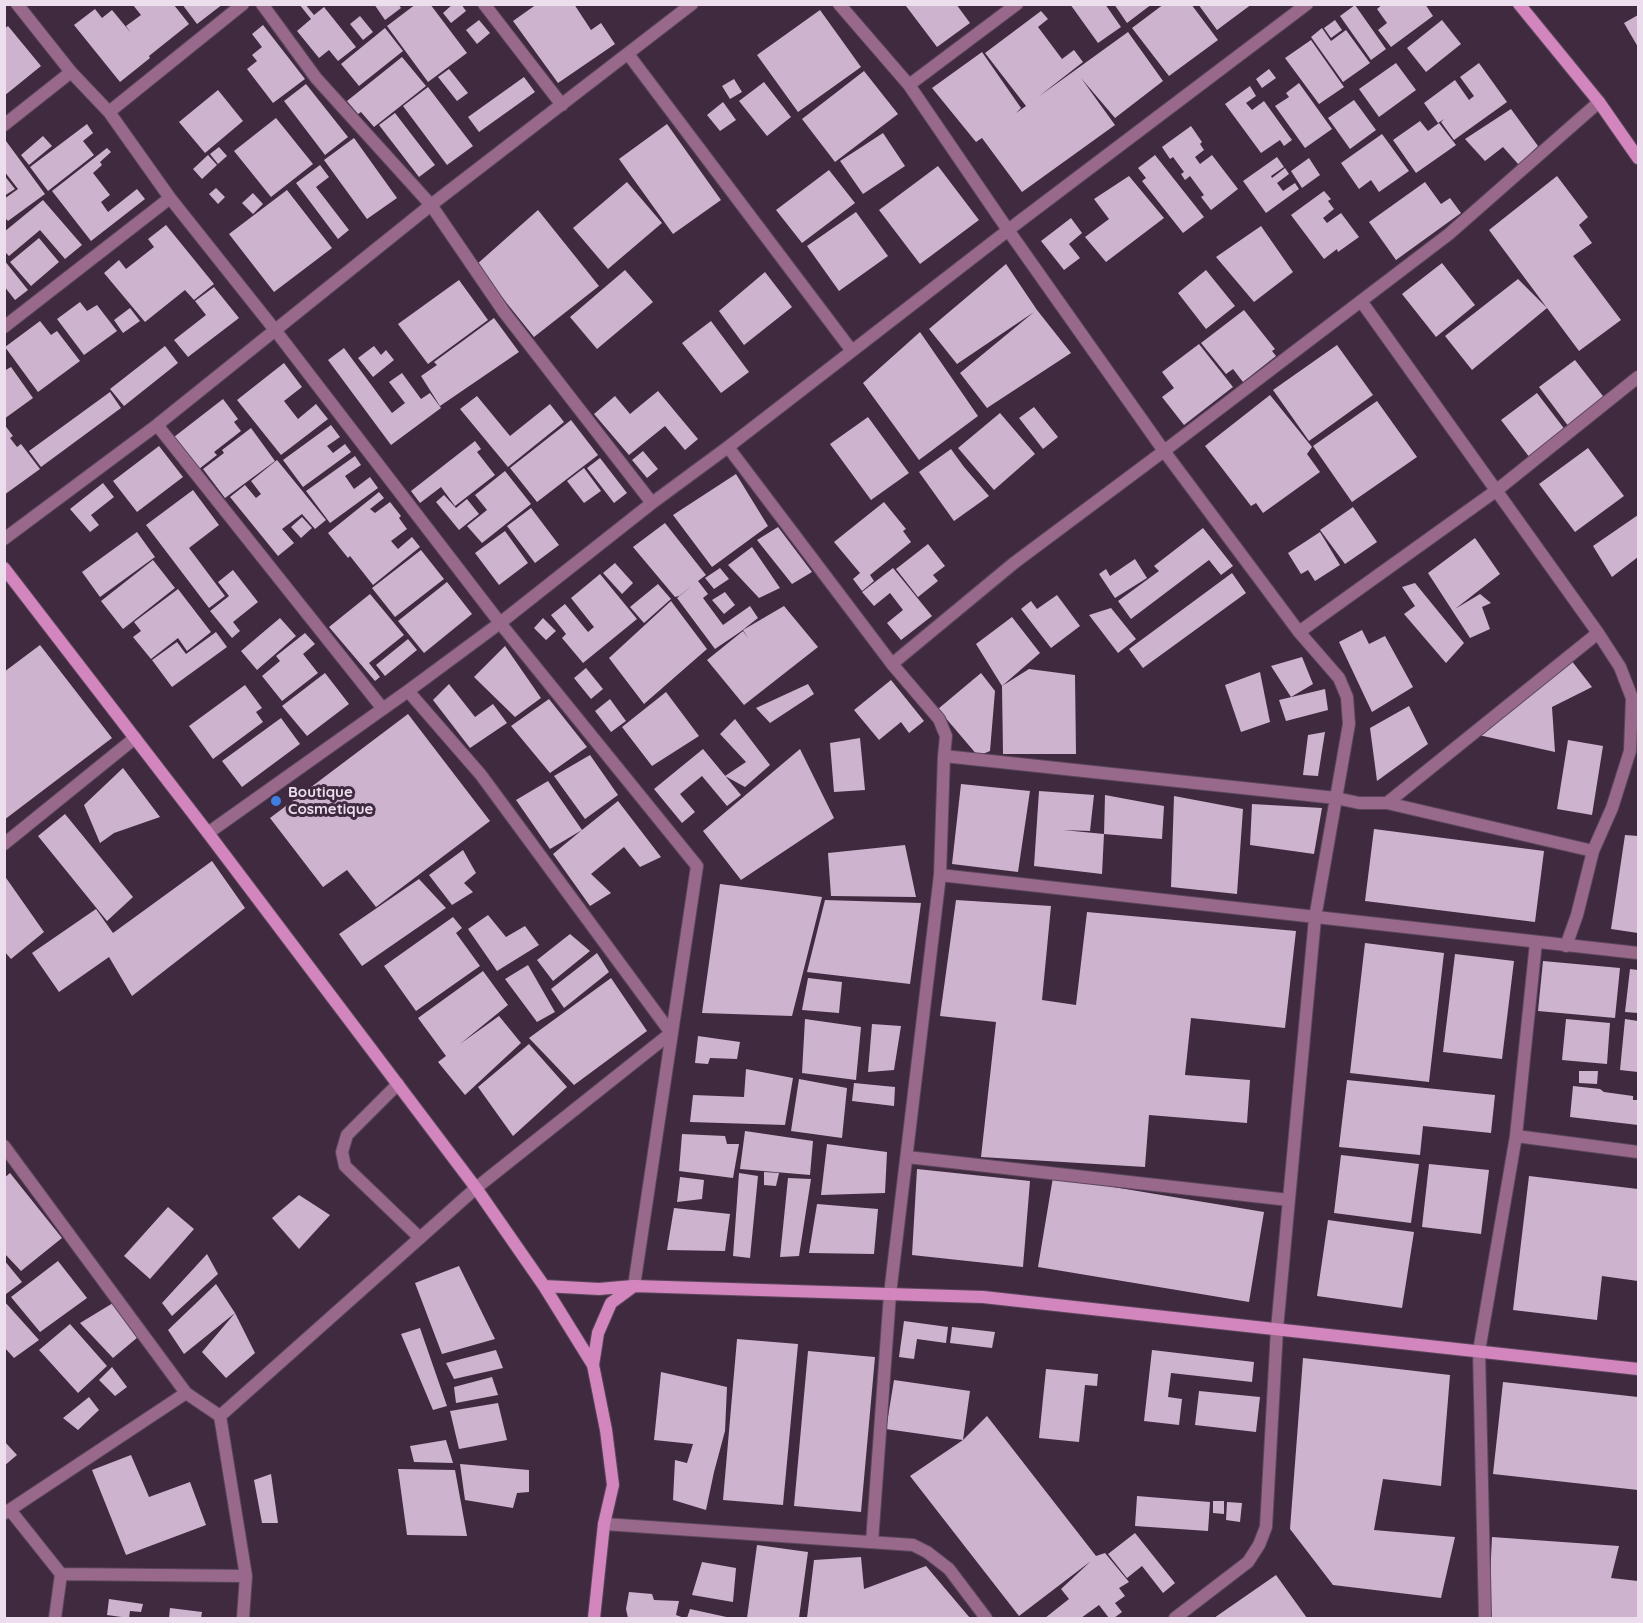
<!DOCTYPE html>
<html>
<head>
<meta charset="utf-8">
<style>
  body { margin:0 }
  #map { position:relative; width:1643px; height:1623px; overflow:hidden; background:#3f2a40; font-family:Quicksand,sans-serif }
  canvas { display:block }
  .frame { position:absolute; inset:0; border:6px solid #ecdeed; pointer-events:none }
</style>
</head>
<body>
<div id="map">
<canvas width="1643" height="1623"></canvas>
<div class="frame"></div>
</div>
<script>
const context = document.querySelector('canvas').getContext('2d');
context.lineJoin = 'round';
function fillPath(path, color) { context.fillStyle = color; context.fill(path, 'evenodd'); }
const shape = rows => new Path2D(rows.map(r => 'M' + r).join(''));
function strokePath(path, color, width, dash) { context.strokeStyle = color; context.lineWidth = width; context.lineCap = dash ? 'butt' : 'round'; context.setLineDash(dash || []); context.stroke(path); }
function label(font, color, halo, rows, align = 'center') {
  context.font = font + ' Quicksand,sans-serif'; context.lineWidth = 6; context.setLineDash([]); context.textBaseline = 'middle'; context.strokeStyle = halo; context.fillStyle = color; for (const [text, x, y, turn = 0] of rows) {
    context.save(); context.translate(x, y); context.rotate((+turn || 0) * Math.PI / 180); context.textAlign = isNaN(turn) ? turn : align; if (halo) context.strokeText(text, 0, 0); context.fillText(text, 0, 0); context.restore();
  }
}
const building = shape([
  [182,4,223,4,197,24],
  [299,4,305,4,314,15,324,7,356,47,338,61,329,50,319,58,297,31,311,19],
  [374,4,398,4,401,8,385,20],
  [416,4,430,4,467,53,428,82,387,26],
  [453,4,461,4,466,11,451,23,443,13],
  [537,4,574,4,591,30,601,23,615,44,558,83,513,21],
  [909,4,956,4,970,23,937,47,906,6],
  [1070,4,1105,4,1121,27,1098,43],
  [1114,4,1152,4,1127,23],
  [1164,4,1191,4,1218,40,1169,76,1132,28],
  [1198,4,1252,4,1217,30],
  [1383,4,1425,4,1433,16,1391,47,1378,30,1387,23,1377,9],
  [133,5,174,5,189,24,149,56,150,58,120,82,74,25,95,9,102,18,112,10,131,33,126,26,141,15],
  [1355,5,1386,49,1371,60,1340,16],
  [820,10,861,67,798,112,757,55],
  [1041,11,1048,19,1038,27,1062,59,1074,50,1083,62,1038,97,1128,32,1163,81,1115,118,1081,78,1115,125,1022,192,982,138,976,142,932,88,982,52,1021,108,1016,113,1026,106,985,53],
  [1638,15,1638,47,1624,23],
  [360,16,373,32,363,40,350,24],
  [479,20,490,33,477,44,466,30],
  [1335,20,1342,30,1331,38,1324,28],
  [1442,20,1461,44,1426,72,1407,48],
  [263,25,305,79,273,103,247,69,257,61,252,55,262,47,252,34],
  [8,26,41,66,4,96,4,46,6,44,4,42,4,29],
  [385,28,403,51,359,86,341,64],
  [1322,28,1331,41,1346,30,1370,63,1343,82,1311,37],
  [1311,40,1344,87,1319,104,1285,58],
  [402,57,426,86,374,127,361,112,358,114,347,101],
  [1396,63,1416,90,1379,117,1359,89],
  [1479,63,1507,102,1454,140,1441,122,1444,119,1438,123,1424,103,1455,80,1469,100,1474,96,1460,77],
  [449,69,468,93,457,101,438,77],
  [1269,69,1276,78,1262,88,1256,79],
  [864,71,898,114,835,162,802,119],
  [524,77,535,92,479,132,468,117],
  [734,79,742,92,730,99,722,86],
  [764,82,791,117,767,136,739,101],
  [1299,83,1332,129,1305,148,1275,106,1289,97,1286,93],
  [306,84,348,137,325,155,284,101],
  [1250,86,1256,96,1246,103,1252,110,1264,101,1292,140,1284,146,1280,140,1261,153,1225,104],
  [428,87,473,146,447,165,403,106],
  [218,90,243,121,205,153,179,122],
  [1354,100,1376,130,1350,149,1328,118],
  [723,102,736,120,720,131,707,115],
  [1511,109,1538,146,1519,165,1503,147,1485,161,1465,139],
  [395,113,435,165,419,177,379,125],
  [276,118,313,164,271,197,234,151],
  [1420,121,1428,131,1439,123,1456,145,1416,173,1393,140],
  [87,124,93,133,83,141,94,155,48,191,30,167],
  [667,124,721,200,673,234,619,159],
  [1191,126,1202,142,1200,144,1204,150,1195,157,1200,164,1212,155,1238,189,1211,210,1201,197,1204,195,1190,176,1185,180,1181,174,1184,172,1173,157,1170,159,1162,147],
  [883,133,905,166,863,194,840,161],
  [1382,134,1409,171,1379,192,1371,180,1359,189,1341,163],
  [43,136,52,146,29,165,21,155],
  [354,138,397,198,367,219,324,160],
  [6,141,45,194,8,221,4,217,4,199,18,189,4,171,4,142],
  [219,147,227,156,218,164,210,154],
  [107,148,111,152,100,162,102,165,93,173,110,195,101,202,108,212,137,189,145,199,91,241,52,191],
  [208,155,217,165,202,179,193,169],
  [1155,155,1204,217,1183,233,1142,181,1146,178,1138,168],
  [1277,157,1284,167,1271,176,1272,178,1285,168,1289,174,1277,183,1283,191,1295,183,1299,189,1266,213,1243,181],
  [1309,158,1320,175,1302,188,1291,171],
  [320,165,329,177,316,187,349,230,338,239,296,183],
  [938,166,979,220,920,264,879,210],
  [829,170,855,203,802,243,776,210],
  [4,175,15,189,4,196],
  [1129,176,1164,218,1106,262,1085,237,1109,219,1094,199],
  [1557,176,1588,217,1579,225,1592,243,1573,256,1621,320,1579,351,1489,230],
  [627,182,662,223,608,269,573,228],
  [1425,182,1441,204,1450,198,1461,213,1396,260,1369,222],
  [216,188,225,197,218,204,209,194],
  [287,190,332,248,274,292,229,234],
  [1324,191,1331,199,1328,201,1334,209,1323,218,1327,223,1341,213,1359,237,1338,252,1337,249,1324,259,1291,215],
  [253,193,263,204,253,214,242,203],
  [43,200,82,245,65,259,40,230,9,256,4,251,4,232],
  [538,210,599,286,534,337,476,265],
  [856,212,888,256,839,291,807,246],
  [1071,218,1082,233,1069,244,1080,258,1064,270,1041,241],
  [166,225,214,284,194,300,185,290,145,322,104,273,119,260,126,269,154,247,148,239],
  [1261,226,1293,272,1254,302,1216,257],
  [39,238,59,262,31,286,10,262],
  [4,260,28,290,15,300,4,286],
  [1442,263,1475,305,1436,337,1402,294],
  [1006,264,1037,310,1071,353,987,408,960,373,1034,312,957,364,929,329],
  [625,270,653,302,597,349,570,317],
  [1206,270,1235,306,1206,329,1178,293],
  [765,272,792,307,744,345,719,311],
  [1518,279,1547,308,1472,370,1445,336],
  [459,280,488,320,428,364,398,324],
  [214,287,239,318,188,357,174,340,206,315,195,301],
  [80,302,87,311,97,305,117,331,84,355,57,319],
  [130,308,140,321,123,333,114,320],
  [1244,310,1275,349,1272,351,1276,356,1243,382,1233,369,1226,374,1201,343],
  [494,318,519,352,440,406,421,376,437,365,434,362],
  [40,321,51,335,57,331,80,361,38,392,5,347],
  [711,321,749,372,721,393,682,343],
  [920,332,978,416,919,460,863,383],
  [1199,344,1233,387,1184,425,1162,397,1174,388,1162,372],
  [1337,345,1373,395,1309,441,1273,390],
  [165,346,178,363,124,406,110,389],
  [374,346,381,355,386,350,394,360,373,377,358,358],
  [344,348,392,413,405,403,389,382,402,373,421,399,430,393,441,408,391,445,328,360],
  [1575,360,1606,400,1569,427,1539,387],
  [284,363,302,387,284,401,298,419,316,404,328,419,281,455,237,400],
  [11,367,33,398,4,419,4,371],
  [658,391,698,439,685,450,665,426,629,455,594,414,615,396,630,414],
  [110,392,121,408,41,467,29,451],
  [1537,393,1566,431,1530,458,1501,420],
  [1270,395,1312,447,1307,454,1320,472,1263,513,1256,503,1251,506,1205,446],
  [477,396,510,436,550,404,564,422,508,467,460,409],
  [223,399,238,419,234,422,241,431,214,452,217,455,199,469,174,437],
  [1377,401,1417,457,1352,502,1313,446],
  [1034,407,1058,437,1043,449,1019,418],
  [1000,413,1035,454,994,490,958,448],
  [868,417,909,473,871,500,830,444],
  [571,420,598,455,537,502,510,468],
  [4,424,13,436,10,438,17,447,21,444,40,469,4,495],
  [331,425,340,437,327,446,333,453,345,444,351,452,303,487,283,460],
  [251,428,275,461,225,498,203,469,224,453,222,450],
  [475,441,481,449,477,452,495,475,455,506,441,487,420,503,411,491],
  [159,446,183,477,137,512,113,481],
  [1588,448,1624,496,1575,532,1539,484],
  [951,449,964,467,989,496,954,521,919,472],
  [643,451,658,469,647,478,632,460],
  [355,456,361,465,345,476,354,489,370,477,378,488,330,523,306,491],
  [600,458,627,493,614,503,587,468],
  [277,460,326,520,315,529,302,514,282,529,294,543,278,556,230,497,245,485,256,498,261,494,251,481],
  [584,468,601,491,584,503,567,481],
  [505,471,531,504,482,543,467,526,487,510,475,495],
  [736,474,768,526,712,567,673,515],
  [103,483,114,497,91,515,99,525,90,532,70,509],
  [193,490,219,525,189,548,225,596,209,608,146,525],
  [379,492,384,498,370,509,375,513,390,502,401,516,399,518,407,529,391,541,398,549,412,537,420,547,373,585,350,556,348,558,328,533],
  [444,495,456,508,467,499,479,514,459,530,436,502],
  [884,502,906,529,903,531,911,542,870,575,874,581,862,591,853,579,860,573,834,542],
  [1353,507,1377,542,1345,564,1320,530],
  [531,508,559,545,535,563,507,526],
  [1638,515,1638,557,1612,577,1593,546],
  [302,517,312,528,301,538,291,527],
  [665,523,706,575,698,581,708,594,703,598,723,625,750,606,758,618,740,632,715,649,677,598,693,585,679,596,675,597,633,547],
  [778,527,812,572,792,584,757,540],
  [1203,528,1233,566,1221,575,1209,560,1131,619,1118,601,1159,571,1154,566],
  [505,531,528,563,499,585,475,553],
  [137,532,155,557,100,597,82,572],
  [1320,532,1340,565,1315,581,1308,570,1301,574,1288,553],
  [1475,538,1500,574,1455,609,1480,594,1491,603,1482,607,1490,629,1470,638,1428,573],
  [928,544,945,566,933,575,938,581,918,597,896,569],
  [752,547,780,588,759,598,728,565],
  [421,550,444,579,395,617,372,588],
  [1135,559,1147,578,1115,598,1099,574,1106,569,1110,576],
  [153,560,175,588,123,629,101,601],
  [615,563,633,583,622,594,603,573],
  [720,568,729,579,714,589,705,578],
  [893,568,932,616,901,640,887,623,903,610,890,593,874,606,862,592],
  [233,570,258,602,233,622,240,631,232,638,210,611,229,596,218,582],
  [1232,573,1246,593,1143,668,1129,649],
  [600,574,637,619,583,663,562,638,566,634,551,615,565,604,588,632,594,627,571,598],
  [447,582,472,614,424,653,398,621],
  [1415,583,1464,643,1446,663,1404,614,1415,606,1402,587],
  [658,584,671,599,644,623,630,607],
  [178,589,211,632,187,651,178,638,151,659,133,637,141,631,134,622],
  [725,592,735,605,724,614,712,600],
  [370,594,404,635,369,663,380,677,375,681,329,627],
  [1057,595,1080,626,1051,648,1021,609,1031,601,1037,609],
  [671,601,707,649,644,704,609,658],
  [784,606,818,647,744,705,707,660,743,631,748,638,743,630],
  [1111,608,1136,639,1118,653,1089,615],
  [1012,617,1040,653,1002,686,976,644],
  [280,618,296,636,257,670,241,651],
  [543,618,556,631,546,640,534,628],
  [1362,630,1369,644,1385,636,1413,687,1372,712,1339,642],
  [216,632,227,647,172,687,152,660,177,642,186,654],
  [305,633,315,644,303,654,318,673,282,701,262,676,280,661,276,656],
  [408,639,417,650,385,676,376,665],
  [40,645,112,738,4,820,4,672],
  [505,646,541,698,515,717,474,677],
  [1302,657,1313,684,1291,697,1271,666],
  [1571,660,1592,687,1552,707,1555,752,1474,734],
  [586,668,603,689,591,699,574,678],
  [1029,669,1075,675,1076,754,1003,754,1002,686],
  [1260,672,1270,722,1241,732,1225,685],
  [325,673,349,704,307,736,282,706],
  [981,673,995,691,990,751,978,756,938,709],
  [891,680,924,721,909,733,901,722,879,740,854,710],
  [449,684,475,717,493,704,507,723,470,748,433,700],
  [808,684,814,694,770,723,756,708],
  [245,685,262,708,256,712,263,722,213,759,189,726],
  [1325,689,1328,710,1286,721,1279,700],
  [666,692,699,736,652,766,622,727],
  [549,699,587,747,550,773,511,726],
  [610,699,626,721,611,732,595,711],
  [1409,706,1428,744,1377,781,1370,728],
  [408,714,490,821,376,907,347,870,323,887,270,818],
  [281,718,300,744,242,787,222,761],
  [735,719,770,765,745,787,725,776,746,762,720,734],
  [1325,732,1318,776,1303,775,1308,735],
  [860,738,865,790,834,792,830,743],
  [1568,740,1603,746,1592,815,1557,809],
  [703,749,741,795,727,806,702,776,680,794,695,812,682,823,654,789],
  [800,749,834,818,741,880,703,831],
  [590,755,618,795,585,819,554,776],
  [123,768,160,817,114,833,100,843,84,805],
  [548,781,582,830,618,801,661,857,640,867,624,847,591,874,611,893,590,906,553,854,582,830,550,849,516,800],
  [961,784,1030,791,1018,872,952,864],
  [1039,791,1094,795,1090,831,1063,830,1104,834,1105,795,1164,806,1162,839,1104,834,1102,874,1034,866],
  [1174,796,1243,809,1237,894,1171,887],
  [1252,804,1322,808,1314,854,1250,845],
  [65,814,133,897,107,921,38,836],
  [1374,829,1544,851,1535,922,1365,901],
  [1625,835,1638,836,1638,933,1611,929],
  [905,845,916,897,831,896,828,853],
  [463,850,476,873,464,883,473,892,452,905,429,875],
  [212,861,245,908,132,996,109,957,59,992,32,953,96,909,113,933],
  [4,875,44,932,11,959,4,951],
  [419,879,446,908,362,966,339,934],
  [720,884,822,897,792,1016,702,1013],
  [825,900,921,903,910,984,807,972],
  [956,900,1051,906,1042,1000,1076,1005,1087,912,1296,931,1285,1028,1191,1018,1185,1075,1250,1080,1247,1123,1149,1115,1145,1167,981,1157,996,1022,940,1016],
  [488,915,506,937,525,926,539,945,497,971,468,929],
  [453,917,462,928,456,933,480,966,416,1011,384,966],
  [570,934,590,951,553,981,537,960],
  [1365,943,1444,953,1429,1082,1350,1073],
  [597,953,609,972,564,1008,551,989],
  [1455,954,1514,961,1502,1059,1443,1052],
  [1543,961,1620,968,1615,1018,1538,1011],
  [528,965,555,1012,537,1022,505,979],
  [1630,969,1638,970,1638,1013,1625,1012],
  [483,971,508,1005,460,1044,499,1016,521,1043,465,1095,438,1062,446,1056,418,1018],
  [611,978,647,1031,574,1085,529,1038],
  [808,978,842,982,839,1013,802,1010],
  [805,1019,861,1027,856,1080,802,1073],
  [1566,1019,1610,1023,1607,1064,1562,1060],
  [1625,1019,1638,1021,1638,1072,1620,1070],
  [872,1024,901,1026,894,1070,868,1072],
  [698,1036,740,1042,737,1059,710,1058,708,1064,695,1063],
  [529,1044,567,1087,513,1136,478,1087],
  [746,1069,793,1078,785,1125,690,1122,693,1095,744,1097],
  [1579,1071,1598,1071,1597,1084,1579,1083],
  [799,1079,847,1088,842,1138,791,1131],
  [1347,1080,1495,1095,1491,1133,1423,1126,1420,1155,1339,1147],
  [854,1083,895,1087,894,1106,852,1101],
  [1573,1086,1600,1089,1604,1092,1633,1096,1633,1100,1638,1100,1638,1125,1570,1117],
  [745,1131,813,1141,810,1175,740,1169],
  [682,1134,725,1136,727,1144,739,1144,733,1178,679,1171],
  [827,1144,887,1152,885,1193,821,1195],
  [1341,1155,1419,1164,1411,1223,1334,1213],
  [1429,1164,1489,1170,1481,1234,1422,1227],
  [917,1169,1030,1181,1023,1267,912,1255],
  [764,1172,779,1173,776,1186,764,1185],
  [10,1173,62,1238,21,1271,4,1253,4,1178],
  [739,1173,758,1176,750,1258,733,1256],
  [1529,1176,1638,1189,1638,1281,1602,1276,1597,1320,1513,1310],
  [680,1177,704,1180,702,1199,677,1202],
  [1053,1177,1264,1212,1249,1302,1038,1267],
  [788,1178,811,1179,799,1256,780,1257],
  [299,1195,330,1215,299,1249,272,1218],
  [817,1204,878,1209,874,1254,809,1253],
  [168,1207,194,1229,150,1279,124,1256],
  [674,1208,730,1214,725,1251,667,1250],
  [1328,1220,1414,1232,1402,1308,1317,1296],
  [207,1254,218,1274,172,1316,162,1303],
  [4,1260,22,1282,6,1294,4,1292],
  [58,1261,87,1298,40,1332,11,1297],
  [459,1266,495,1339,442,1354,415,1283],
  [216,1284,235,1313,255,1353,226,1378,202,1352,235,1313,184,1354,168,1330],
  [4,1301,39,1340,14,1358,4,1347],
  [113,1303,138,1337,113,1358,80,1323],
  [904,1321,948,1327,946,1343,917,1339,914,1359,899,1357],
  [70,1324,107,1366,78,1393,39,1350],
  [952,1327,995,1332,992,1348,950,1343],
  [420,1328,447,1406,433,1410,401,1334],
  [737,1339,798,1344,783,1505,723,1500],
  [496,1350,503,1368,454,1379,446,1363],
  [1152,1350,1254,1362,1252,1382,1171,1373,1168,1397,1182,1399,1179,1425,1144,1421],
  [808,1351,875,1357,861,1512,794,1506],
  [1303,1358,1450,1375,1441,1486,1383,1479,1374,1530,1455,1537,1441,1598,1333,1585,1290,1529],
  [112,1367,127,1387,115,1396,99,1380],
  [1046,1369,1098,1374,1097,1386,1085,1385,1079,1442,1039,1438],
  [661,1372,727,1387,725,1431,714,1472,706,1510,673,1500,675,1460,687,1463,693,1444,654,1440],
  [492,1377,498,1395,456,1403,454,1387],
  [894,1380,970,1391,963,1440,886,1429],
  [1503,1382,1638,1397,1638,1490,1493,1474],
  [1199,1391,1260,1397,1256,1432,1195,1425],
  [89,1397,99,1410,78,1430,63,1418],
  [498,1403,507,1440,459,1449,450,1411],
  [987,1416,1096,1556,1105,1553,1129,1582,1119,1588,1125,1596,1115,1603,1122,1612,1114,1618,1109,1618,1099,1605,1081,1618,1045,1618,1069,1599,1061,1589,1091,1561,1019,1616,910,1476,963,1440],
  [446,1440,453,1463,414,1462,410,1446],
  [4,1441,17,1455,4,1466],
  [131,1455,149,1497,190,1482,206,1525,126,1555,92,1470],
  [460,1464,529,1470,529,1492,517,1493,513,1508,465,1500],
  [398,1469,455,1470,467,1536,407,1535],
  [271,1474,278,1523,262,1523,254,1480],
  [1137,1496,1210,1502,1208,1531,1135,1526],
  [1213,1501,1224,1501,1224,1514,1213,1513],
  [1227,1502,1242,1503,1240,1522,1226,1520],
  [1135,1533,1175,1583,1163,1593,1142,1566,1127,1578,1108,1554],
  [1492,1537,1619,1546,1611,1578,1638,1581,1638,1618,1488,1618],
  [757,1545,808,1552,799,1618,747,1618],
  [861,1557,864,1589,926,1566,970,1618,807,1618,814,1560],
  [702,1562,736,1568,733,1602,692,1595],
  [1276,1575,1307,1618,1214,1618],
  [629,1592,652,1594,654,1600,679,1601,676,1615,684,1618,628,1618,626,1609],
  [109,1599,143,1604,141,1612,130,1611,129,1618,107,1615],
  [170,1608,202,1612,201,1618,169,1618],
  [690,1609,731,1618,687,1618]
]);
const lane = shape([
  [398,1084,347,1135,342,1152,345,1166,420,1238]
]);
const street = shape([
  [17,4,71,72,109,112,170,198,275,330,500,623,697,866,634,1286],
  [262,4,316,78,431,205,504,312,652,503],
  [484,4,562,105],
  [839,4,909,85,1008,230,1164,451,1299,632,1339,678,1347,697,1349,724,1315,918,1277,1329,1266,1527,1259,1545,1248,1562,1175,1618],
  [628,54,852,351],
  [909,85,1017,4],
  [109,112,243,4],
  [4,125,71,72],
  [1361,301,1598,633,1620,667,1632,698,1630,751,1612,808,1593,851,1577,915,1566,946],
  [4,327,170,198],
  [157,425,383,709],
  [728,447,892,664,939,719,946,736,944,756,940,875,890,1294,872,1542],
  [4,539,157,425,431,205,692,4],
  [1299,632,1497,490,1638,377],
  [892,664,1014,563,1164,451,1449,234,1599,102],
  [944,756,1336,798,1359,803,1387,803,1598,633],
  [1387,803,1593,851],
  [208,833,408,691,500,623,652,503,728,447,1020,221,1307,4],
  [4,844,135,738],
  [940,875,1638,953],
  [1516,1136,1638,1152],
  [4,1146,186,1393,220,1416,476,1188,671,1033,481,775,408,691],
  [907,1157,1289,1200],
  [220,1416,246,1576,243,1618],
  [10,1510,61,1574,246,1576],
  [5,1513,186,1393],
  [604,1524,913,1545,927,1552,949,1569,986,1618],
  [55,1618,61,1574],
  [1485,1618,1479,1351,1516,1136,1536,942]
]);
const secondary = shape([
  [1519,4,1599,102,1638,158],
  [4,568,208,833,476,1188,544,1286,593,1365,606,1430,613,1485,604,1524,594,1618],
  [544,1286,599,1289,633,1286],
  [593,1365,598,1333,611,1303,634,1286,983,1297,1638,1369]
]);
const markers = [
  [276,801,6,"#3f7fe0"]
];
const poiNames = [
  ["Boutique",288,792],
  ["Cosmetique",288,809]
];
fillPath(building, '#ceb3cf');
strokePath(lane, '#5b475c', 14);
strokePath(street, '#5b475c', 14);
strokePath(secondary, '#5b475c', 14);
strokePath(lane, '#99698b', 12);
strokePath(street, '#99698b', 12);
strokePath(secondary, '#d386bd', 12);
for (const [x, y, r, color] of markers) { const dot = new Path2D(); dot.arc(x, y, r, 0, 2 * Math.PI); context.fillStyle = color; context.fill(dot); strokePath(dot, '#3f2a40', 2); }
label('bold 15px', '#ecdeed', '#3f2a40', poiNames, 'left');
</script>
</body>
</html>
